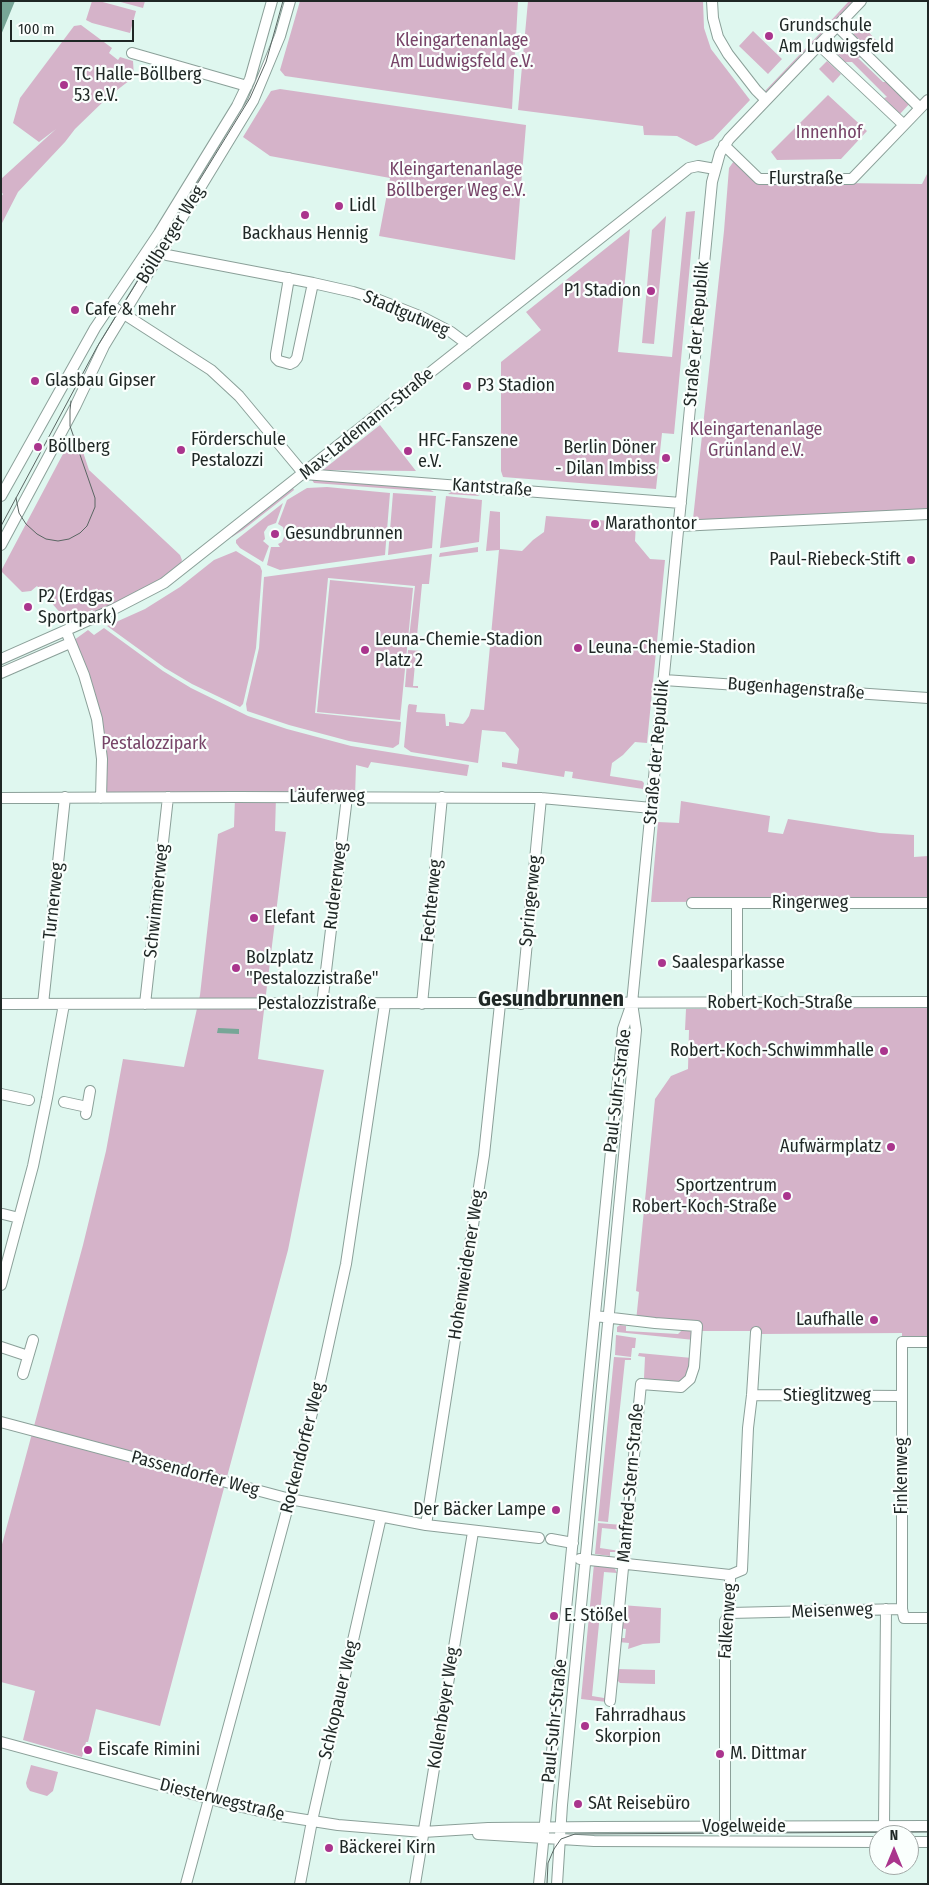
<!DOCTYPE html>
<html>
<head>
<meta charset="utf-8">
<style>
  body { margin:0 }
  #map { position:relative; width:929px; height:1885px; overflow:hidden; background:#dff7ef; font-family:"Fira Sans Condensed",sans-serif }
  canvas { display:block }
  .frame { position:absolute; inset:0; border:2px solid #1f2725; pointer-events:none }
  .north { position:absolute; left:869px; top:1825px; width:50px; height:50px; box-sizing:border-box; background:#fafffd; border:1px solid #a2a9a7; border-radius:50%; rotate:0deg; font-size:14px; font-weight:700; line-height:20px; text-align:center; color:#1f2725 }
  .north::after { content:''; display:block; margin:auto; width:18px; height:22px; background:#aa358d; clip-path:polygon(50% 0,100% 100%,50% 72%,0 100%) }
  .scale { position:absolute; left:10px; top:20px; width:124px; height:22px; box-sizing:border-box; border:2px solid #1f2725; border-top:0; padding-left:6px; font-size:15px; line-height:18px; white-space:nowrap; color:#1f2725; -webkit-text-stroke:4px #fafffd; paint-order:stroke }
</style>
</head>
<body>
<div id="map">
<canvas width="929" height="1885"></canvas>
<div class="frame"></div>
<div class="north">N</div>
<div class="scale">100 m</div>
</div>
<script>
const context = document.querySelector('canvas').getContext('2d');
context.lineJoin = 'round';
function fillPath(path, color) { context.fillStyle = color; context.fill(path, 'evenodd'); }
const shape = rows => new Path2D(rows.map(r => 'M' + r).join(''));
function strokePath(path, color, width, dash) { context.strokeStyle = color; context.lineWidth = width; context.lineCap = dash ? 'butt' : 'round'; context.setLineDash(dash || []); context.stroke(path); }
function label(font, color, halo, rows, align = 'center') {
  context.font = font + ' "Fira Sans Condensed",sans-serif'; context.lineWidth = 4.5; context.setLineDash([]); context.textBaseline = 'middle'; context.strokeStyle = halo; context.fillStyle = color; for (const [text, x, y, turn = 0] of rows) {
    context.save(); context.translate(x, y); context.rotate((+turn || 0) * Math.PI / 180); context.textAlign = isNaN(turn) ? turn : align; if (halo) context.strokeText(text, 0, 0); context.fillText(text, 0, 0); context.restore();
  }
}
const green = shape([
  [92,1,99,1,136,11,130,33,92,23,86,20],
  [117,1,145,1,143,8],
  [300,1,518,1,512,109,285,76,280,70],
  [528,1,703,1,704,28,711,49,750,100,713,139,696,146,677,136,644,135,643,126,518,110],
  [849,1,855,1,827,30,825,27],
  [81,25,112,48,109,53,118,60,120,57,133,61,134,77,108,97,75,129,65,142,18,192,1,225,1,197,3,194,1,192,1,179,56,129,39,142,13,123,20,98,74,26],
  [862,25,876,40,869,48,853,34],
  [823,30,825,32,767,93,765,91],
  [753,31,782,59,768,74,739,46],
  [847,40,864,57,858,58,883,82,890,82,911,102,900,114,884,98,887,97,852,62,845,62,836,52],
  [827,61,841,74,833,83,819,69],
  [280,89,526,125,515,260,379,236,390,178,270,156,243,137,271,91],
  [828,95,867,131,841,159,777,160,771,152],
  [736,158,757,182,922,184,928,172,928,509,698,521,693,519,724,231,729,168],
  [695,211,674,434,662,433,656,489,503,477,501,471,501,362,541,330,526,312,630,229,618,352,672,357,686,212],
  [666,216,654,344,642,343,652,230],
  [380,425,416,471,323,470,329,465],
  [73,435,78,437,89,470,180,555,182,560,180,566,163,579,96,613,92,610,69,623,37,586,31,591,22,592,1,571],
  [320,479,429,489,434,492,314,483,312,480],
  [327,487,390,493,385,555,280,570,267,565,271,547,280,547,278,544,282,542,285,535,283,527,278,524,287,500,307,488],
  [293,488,294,490,243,530,232,537,231,536],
  [453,491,471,492,480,496,448,494],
  [393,493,436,496,432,548,388,555],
  [446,496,482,500,479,542,440,548],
  [283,503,276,523,268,526,264,532,265,539,263,541,269,546,263,562,240,548,236,543,236,540],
  [490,511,500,512,500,549,522,551,533,540,544,532,546,516,636,523,635,541,650,559,665,560,647,743,635,742,623,755,612,763,610,776,642,781,644,783,643,789,572,778,573,772,565,771,564,777,502,767,502,762,517,764,519,749,505,732,482,730,478,763,411,752,404,747,408,706,409,704,417,705,416,712,445,714,446,726,449,726,449,722,463,724,465,722,469,716,471,709,484,710,499,550,486,551],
  [478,547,478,552,439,557,440,553],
  [236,551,260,566,262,571,256,648,243,704,240,707,192,684,165,668,107,626,145,609,180,587,214,560],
  [432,554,429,584,422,584,417,636,423,637,423,639,409,638,415,586,328,578,315,713,401,722,399,744,393,748,349,741,289,725,247,711,246,704,259,648,264,577],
  [330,580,413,588,400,720,317,712],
  [104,628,163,671,191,688,248,716,287,729,351,746,469,765,467,776,371,762,368,768,356,765,355,797,276,797,275,831,286,832,258,1059,324,1070,288,1250,160,1726,96,1709,88,1742,86,1742,82,1757,23,1740,35,1691,1,1682,1,1548,83,1245,106,1151,123,1059,184,1067,200,995,218,834,234,827,235,797,101,798,100,737,70,643,88,630,94,635],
  [408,650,422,651,422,653,416,653,413,686,418,686,418,688,405,687],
  [681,801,770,816,768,832,783,834,788,819,880,833,914,835,914,857,928,856,928,901,651,902,658,822,679,823],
  [763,1008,928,1008,928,1342,902,1342,902,1333,762,1334,756,1331,701,1331,636,1321,639,1292,636,1291,655,1099,671,1076,688,1069,689,1030,685,1030,686,1009],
  [620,1325,626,1326,626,1331,678,1334,684,1328,692,1332,694,1340,617,1332,617,1327],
  [616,1335,636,1338,635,1348,632,1348,631,1357,615,1355],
  [639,1353,692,1358,691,1368,682,1384,647,1382,644,1378,645,1357,638,1356],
  [614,1357,631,1358,631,1360,625,1360,608,1522,598,1521],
  [598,1523,622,1525,622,1530,602,1528,600,1548,620,1551,620,1552,610,1552,610,1556,595,1554],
  [594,1564,614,1567,617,1573,604,1572,592,1696,604,1698,605,1692,608,1692,607,1702,581,1699],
  [621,1605,661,1608,660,1643,643,1644,628,1649,629,1643,618,1642,618,1638,625,1638,626,1629,619,1628,619,1621,626,1622,627,1612,620,1611],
  [616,1669,655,1670,655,1684,620,1683,616,1679],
  [31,1765,58,1772,53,1791,47,1796,30,1791,27,1787,26,1783]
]);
const water = shape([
  [1,1,15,1,1,35],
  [218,1028,239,1029,239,1034,217,1033]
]);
const minor = shape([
  [712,1,713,18,718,37,728,54,756,90,766,100],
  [837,26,920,108],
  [819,45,904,125],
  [132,53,247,86],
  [724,145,759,179,852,179,928,100],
  [161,251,167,255,313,283,353,292,379,300,422,317,451,332,467,344],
  [289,278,276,354,276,358,279,361,290,364,294,362,297,358,313,283],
  [110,305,211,370,239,396,304,474,681,503],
  [1,496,95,328,159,233,237,106,250,79,272,1],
  [679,526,928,514],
  [1,545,75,407,104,346,253,101,280,36,290,1],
  [66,631,84,675,97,719,102,759,101,798],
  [1,659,114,609,164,583,689,168,698,166,715,169],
  [1,673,70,643],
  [664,680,928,698],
  [1,798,235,797,541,798,652,808],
  [692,903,928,903],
  [737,1003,737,903],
  [1,1004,928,1002],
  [43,1004,65,797],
  [145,1004,168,797],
  [322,1004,347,797],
  [422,1004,442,797],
  [521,1004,541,798],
  [1,1094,29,1100],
  [64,1102,87,1107],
  [86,1114,90,1091],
  [3,1214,19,1218],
  [1,1285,33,1166,47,1098,64,1004],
  [595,1316,655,1323,697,1326,694,1367,690,1379,681,1387,641,1384,610,1701],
  [928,1342,902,1342,902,1609,904,1618,928,1618],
  [1,1347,28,1356],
  [23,1374,33,1340],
  [752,1395,902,1396],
  [1,1422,290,1499,426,1525,539,1538],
  [426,1525,484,1155,500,1004],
  [551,1539,573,1543],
  [580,1559,730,1575,742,1570,748,1428,752,1395,756,1332],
  [730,1613,902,1609],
  [1,1742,229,1804,281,1816,338,1825,423,1832,488,1828,597,1827,928,1826],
  [884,1826,886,1609],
  [725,1827,725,1621,730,1613,730,1575],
  [478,1834,594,1841,879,1842],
  [909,1842,928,1842],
  [186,1884,290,1499,321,1378,346,1264,385,1004],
  [300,1884,312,1821,381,1517],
  [415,1884,473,1532],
  [539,1884,623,1029,631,1006],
  [557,1884,562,1805,636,1030,632,1003,712,182,720,153,729,139,861,1]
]);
const tram = shape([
  [16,498,19,513,26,524,37,534,46,539,58,541,69,539,80,533,87,526,95,507,95,498,70,426,70,410,71,401],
  [1,526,97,347,250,98,266,62,283,1],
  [547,1884,548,1863,554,1849,561,1839,575,1834,928,1832]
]);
const markers = [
  [769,36,5,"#aa358d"],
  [64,85,5,"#aa358d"],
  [339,206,5,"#aa358d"],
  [305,215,5,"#aa358d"],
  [651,291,5,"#aa358d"],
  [75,310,5,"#aa358d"],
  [35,381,5,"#aa358d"],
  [467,386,5,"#aa358d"],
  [38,447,5,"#aa358d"],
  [181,450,5,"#aa358d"],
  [408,451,5,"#aa358d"],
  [666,458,5,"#aa358d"],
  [595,524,5,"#aa358d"],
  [275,534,5,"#aa358d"],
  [911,560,5,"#aa358d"],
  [28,607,5,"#aa358d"],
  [578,648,5,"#aa358d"],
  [365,650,5,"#aa358d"],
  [254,918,5,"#aa358d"],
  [662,963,5,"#aa358d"],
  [236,968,5,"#aa358d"],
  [884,1051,5,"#aa358d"],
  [891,1147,5,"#aa358d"],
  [787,1196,5,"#aa358d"],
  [874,1320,5,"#aa358d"],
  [556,1510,5,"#aa358d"],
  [554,1616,5,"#aa358d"],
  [585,1726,5,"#aa358d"],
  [88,1750,5,"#aa358d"],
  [720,1754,5,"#aa358d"],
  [578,1804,5,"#aa358d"],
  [329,1848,5,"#aa358d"]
];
const poiNames = [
  ["Grundschule",779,26],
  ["Am Ludwigsfeld",779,47],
  ["TC Halle-Böllberg",74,75],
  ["53 e.V.",74,96],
  ["Lidl",349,206],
  ["Backhaus Hennig",305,234,"center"],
  ["P1 Stadion",641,291,"right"],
  ["Cafe & mehr",85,310],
  ["Glasbau Gipser",45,381],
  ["P3 Stadion",477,386],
  ["Förderschule",191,440],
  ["Pestalozzi",191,461],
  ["HFC-Fanszene",418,441],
  ["e.V.",418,462],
  ["Böllberg",48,447],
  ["Berlin Döner",656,448,"right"],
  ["- Dilan Imbiss",656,469,"right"],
  ["Marathontor",605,524],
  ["Gesundbrunnen",285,534],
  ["Paul-Riebeck-Stift",901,560,"right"],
  ["P2 (Erdgas",38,597],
  ["Sportpark)",38,618],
  ["Leuna-Chemie-Stadion",375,640],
  ["Platz 2",375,661],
  ["Leuna-Chemie-Stadion",588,648],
  ["Elefant",264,918],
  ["Bolzplatz",246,958],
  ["\"Pestalozzistraße\"",246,979],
  ["Saalesparkasse",672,963],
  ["Robert-Koch-Schwimmhalle",874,1051,"right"],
  ["Aufwärmplatz",881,1147,"right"],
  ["Sportzentrum",777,1186,"right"],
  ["Robert-Koch-Straße",777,1207,"right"],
  ["Laufhalle",864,1320,"right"],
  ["Der Bäcker Lampe",546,1510,"right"],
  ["E. Stößel",564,1616],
  ["Fahrradhaus",595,1716],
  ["Skorpion",595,1737],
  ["Eiscafe Rimini",98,1750],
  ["M. Dittmar",730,1754],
  ["SAt Reisebüro",588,1804],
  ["Bäckerei Kirn",339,1848]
];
const parkNames = [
  ["Kleingartenanlage",462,41],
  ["Am Ludwigsfeld e.V.",462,62],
  ["Innenhof",829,133],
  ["Kleingartenanlage",456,170],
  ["Böllberger Weg e.V.",456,191],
  ["Kleingartenanlage",756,430],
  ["Grünland e.V.",756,451],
  ["Pestalozzipark",154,744]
];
const streetNames = [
  ["Flurstraße",806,179],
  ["Böllberger Weg",171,235,-58],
  ["Stadtgutweg",406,314,23],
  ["Straße der Republik",697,334,-85],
  ["Max-Lademann-Straße",367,424,-39],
  ["Kantstraße",492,488,4],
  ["Bugenhagenstraße",796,689,4],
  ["Straße der Republik",657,752,-85],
  ["Läuferweg",327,797],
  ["Rudererweg",336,886,-83],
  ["Turnerweg",54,901,-84],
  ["Schwimmerweg",157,901,-84],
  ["Fechterweg",432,901,-84],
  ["Springerweg",531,901,-84],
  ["Ringerweg",810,903],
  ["Robert-Koch-Straße",780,1003],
  ["Pestalozzistraße",317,1004],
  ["Paul-Suhr-Straße",618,1091,-83],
  ["Hohenweidener Weg",467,1265,-81],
  ["Stieglitzweg",827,1396],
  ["Rockendorfer Weg",303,1448,-76],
  ["Passendorfer Weg",195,1474,15],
  ["Finkenweg",902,1476,-90],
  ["Manfred-Stern-Straße",631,1483,-85],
  ["Meisenweg",832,1611,-2],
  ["Falkenweg",728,1621,-86],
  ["Schkopauer Weg",339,1700,-77],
  ["Kollenbeyer Weg",444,1708,-81],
  ["Paul-Suhr-Straße",555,1721,-84],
  ["Diesterwegstraße",222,1800,14],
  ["Vogelweide",744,1827]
];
const districtNames = [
  ["Gesundbrunnen",551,1000]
];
fillPath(green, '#d5b3c9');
fillPath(water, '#77a697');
strokePath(minor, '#8ba099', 12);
strokePath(minor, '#fff', 10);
strokePath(tram, '#5a6663', 1);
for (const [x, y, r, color] of markers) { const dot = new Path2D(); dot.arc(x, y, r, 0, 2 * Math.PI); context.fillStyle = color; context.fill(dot); strokePath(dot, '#fafffd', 2); }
label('18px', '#1f2725', '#fafffd', poiNames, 'left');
label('18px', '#774468', '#fafffd', parkNames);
label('18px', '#1f2725', '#fafffd', streetNames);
label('bold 22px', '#1f2725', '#fafffd', districtNames);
</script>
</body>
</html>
